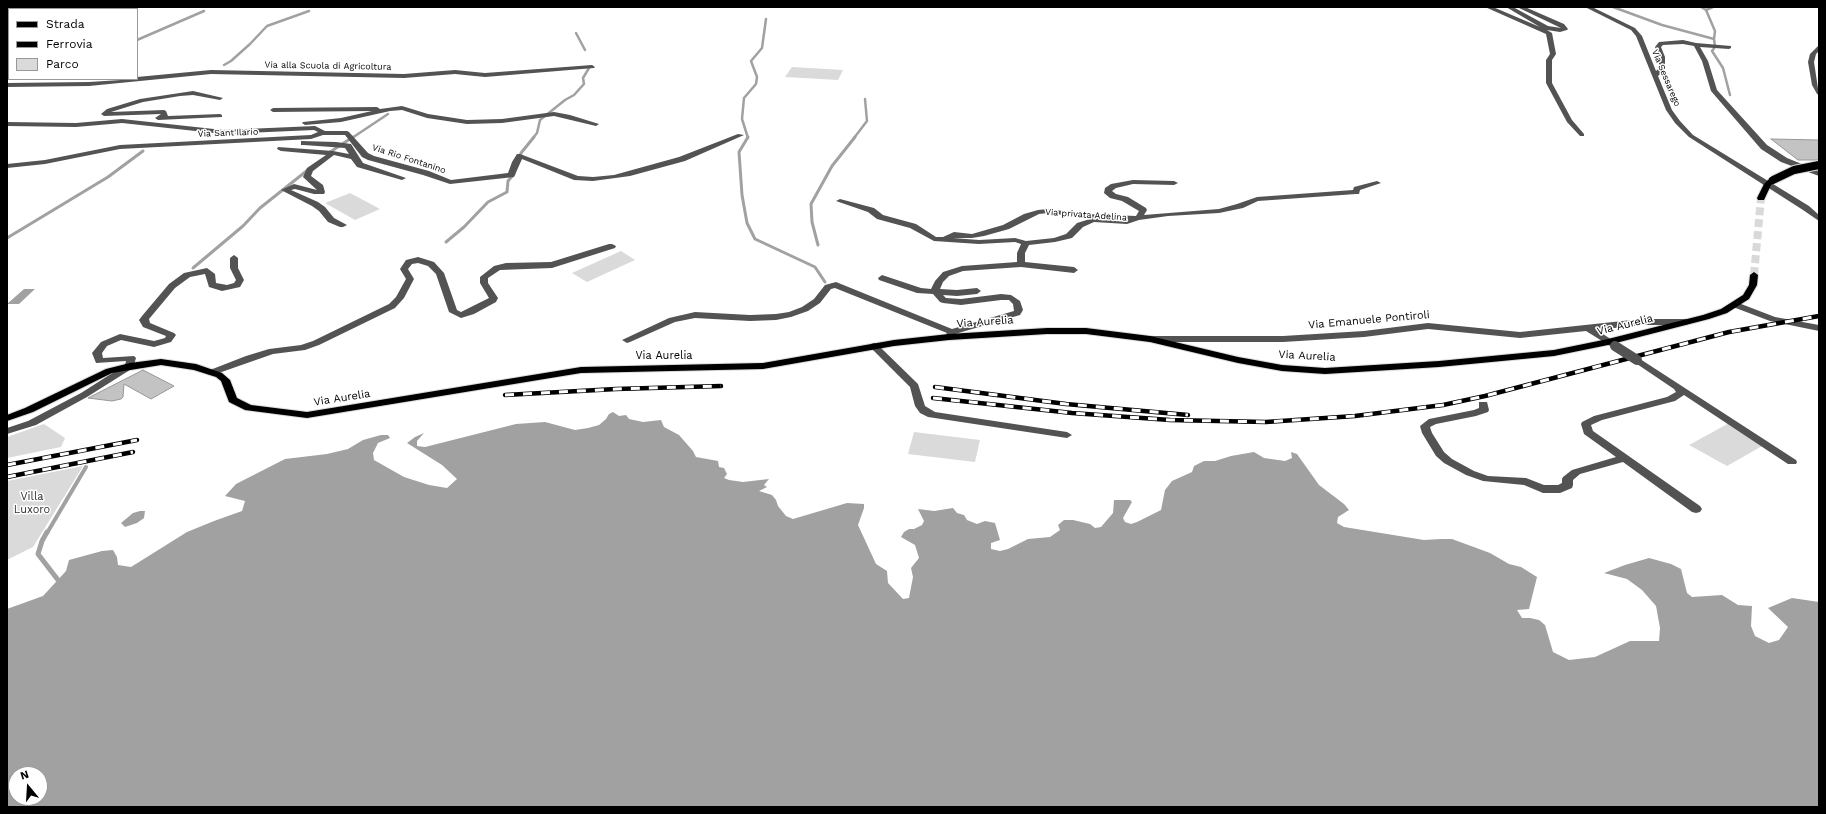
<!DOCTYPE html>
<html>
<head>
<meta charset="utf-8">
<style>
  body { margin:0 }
  #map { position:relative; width:1826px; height:814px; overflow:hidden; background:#fff; font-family:"Work Sans",sans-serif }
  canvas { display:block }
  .frame { position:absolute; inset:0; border:8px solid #000; pointer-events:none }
  .legend { position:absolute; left:8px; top:8px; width:130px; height:72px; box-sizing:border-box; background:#fff; border:1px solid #999; margin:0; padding:5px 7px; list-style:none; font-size:12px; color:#000 }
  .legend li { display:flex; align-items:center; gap:8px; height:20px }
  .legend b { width:20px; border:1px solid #999 }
  .north { position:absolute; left:8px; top:766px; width:40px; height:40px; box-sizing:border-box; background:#fff; border:1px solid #999; border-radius:50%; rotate:342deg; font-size:11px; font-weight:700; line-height:16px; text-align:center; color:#000 }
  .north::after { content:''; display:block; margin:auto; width:14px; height:18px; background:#000; clip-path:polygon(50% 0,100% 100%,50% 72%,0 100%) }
</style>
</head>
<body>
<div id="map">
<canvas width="1826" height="814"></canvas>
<div class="frame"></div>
<ul class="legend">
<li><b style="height:5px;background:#000"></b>Strada</li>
<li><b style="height:5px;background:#000"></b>Ferrovia</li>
<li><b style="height:11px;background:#dadada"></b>Parco</li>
</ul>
<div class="north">N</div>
</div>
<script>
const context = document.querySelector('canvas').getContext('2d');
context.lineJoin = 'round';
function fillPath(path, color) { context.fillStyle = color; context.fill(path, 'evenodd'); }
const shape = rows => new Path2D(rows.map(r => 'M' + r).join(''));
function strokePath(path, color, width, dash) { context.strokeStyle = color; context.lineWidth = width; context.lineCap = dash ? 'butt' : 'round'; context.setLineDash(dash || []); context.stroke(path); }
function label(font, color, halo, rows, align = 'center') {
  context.font = font + ' "Work Sans",sans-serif'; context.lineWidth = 3; context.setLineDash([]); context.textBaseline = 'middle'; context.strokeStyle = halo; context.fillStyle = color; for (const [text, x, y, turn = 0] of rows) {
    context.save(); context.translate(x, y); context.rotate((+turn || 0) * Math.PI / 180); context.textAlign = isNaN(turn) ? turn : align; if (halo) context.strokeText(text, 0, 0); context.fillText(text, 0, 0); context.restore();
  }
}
const green = shape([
  [792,67,843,70,838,80,785,77],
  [350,193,380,209,355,220,325,203],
  [621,251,635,260,587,282,572,273],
  [1731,422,1764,445,1727,466,1689,445],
  [44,424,65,438,61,447,7,458,7,437],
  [914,432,980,440,975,462,908,454],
  [83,466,33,547,7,560,7,481]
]);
const water = shape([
  [24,289,35,289,19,304,7,304],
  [613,412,619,416,626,415,629,419,643,422,661,420,664,427,679,435,693,451,696,457,718,461,719,467,724,468,727,474,724,478,729,480,743,482,769,479,764,485,767,487,759,491,772,495,776,500,778,506,786,516,793,519,847,503,864,504,864,508,858,525,876,564,887,571,888,583,903,599,909,598,913,577,911,568,919,558,915,545,901,537,904,532,909,529,914,529,922,525,924,521,918,509,934,511,953,508,957,513,964,515,967,520,977,524,985,521,995,523,1000,540,991,543,991,549,1000,551,1008,549,1028,539,1050,537,1060,530,1058,525,1064,520,1073,520,1090,524,1095,528,1101,527,1113,513,1114,500,1130,500,1132,502,1123,518,1125,522,1131,524,1137,522,1161,510,1165,490,1172,481,1192,472,1194,466,1204,461,1215,461,1231,456,1254,452,1264,458,1285,461,1292,458,1291,452,1297,454,1319,485,1344,504,1349,510,1338,517,1337,523,1344,527,1424,540,1441,539,1452,539,1490,553,1509,564,1521,567,1537,577,1529,609,1517,610,1522,618,1530,618,1539,620,1545,625,1553,652,1569,660,1595,657,1630,641,1659,641,1660,628,1656,606,1642,590,1627,579,1604,573,1625,565,1649,558,1671,564,1681,569,1687,593,1692,597,1722,595,1738,605,1752,606,1751,626,1755,636,1769,643,1779,640,1788,627,1768,608,1792,598,1819,602,1819,807,7,807,7,609,43,596,66,571,69,560,102,551,113,550,117,557,118,565,131,567,187,532,214,521,242,511,245,501,225,496,236,484,285,459,327,454,348,449,363,440,381,435,388,435,390,438,378,443,373,453,374,460,404,477,429,485,447,488,457,479,442,465,407,443,415,437,424,433,417,441,417,446,425,447,516,424,545,422,575,430,588,428,599,425,606,419,609,414],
  [16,774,40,774,40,798,16,798],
  [140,511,145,511,144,518,137,523,125,527,121,523,133,513]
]);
const streamFar3 = shape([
  [1613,7,1662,25,1714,39,1715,47,1712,51,1723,68,1730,95],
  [1701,7,1706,10,1715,31,1714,39],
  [1706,10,1713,7],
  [576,33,585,50],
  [137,40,204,11],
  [224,65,231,61,250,44,267,26,309,11],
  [352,138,388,114],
  [533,138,537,133,540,120,565,100,574,95,584,84,583,78,589,68],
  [748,138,742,119,744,98,756,84,757,77,751,61,762,48,766,19],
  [854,138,867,121,865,99]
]);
const streamFar2 = shape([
  [748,137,739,152,742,195,747,223,755,239,815,267,825,282],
  [327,154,353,137],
  [520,159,521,153,534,137],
  [7,238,108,177,143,151],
  [446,242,464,227,488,202,507,192,508,181,514,174],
  [818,245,812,222,811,204,832,166,855,137],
  [193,268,243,226,260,208,309,169]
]);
const streamFar1 = shape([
  [47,533,86,467]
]);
const stream = shape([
  [47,532,42,541,38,554,58,580]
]);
const building = shape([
  [1771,139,1819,140,1819,160,1798,160,1771,139],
  [143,370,174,386,151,399,124,384,123,397,121,399,112,401,88,398,143,370]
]);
const majorTunnel = shape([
  [1754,275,1761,198]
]);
const minor = shape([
  [1485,7,1493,7,1540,27,1506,7,1513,7,1548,26,1561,28,1517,7,1525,7,1564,24,1568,29,1567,30,1560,32,1547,30,1552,33,1556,54,1552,60,1552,83,1572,120,1584,134,1584,136,1580,136,1567,122,1546,83,1546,60,1550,54,1546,34,1485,7],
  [1585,7,1592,7,1635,28,1642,36,1656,71,1659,68,1659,57,1655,47,1659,42,1683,40,1696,43,1731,46,1731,48,1729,49,1700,47,1708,61,1717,90,1767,145,1787,158,1819,171,1819,176,1781,162,1761,149,1711,91,1702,61,1694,46,1683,44,1663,45,1661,47,1665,57,1665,69,1658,76,1672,110,1680,121,1693,135,1809,206,1819,215,1819,221,1803,210,1689,137,1675,123,1666,110,1636,36,1631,30,1585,7],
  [1819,45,1819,51,1816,54,1814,62,1819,95,1817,94,1812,85,1808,62,1810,54,1819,45],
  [592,65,595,67,594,68,485,77,455,74,404,78,211,74,89,86,7,87,7,83,89,82,137,79,137,77,211,70,404,74,455,70,485,73,592,65],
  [193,91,223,98,220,100,193,95,180,96,143,102,111,112,164,110,166,111,168,116,220,114,222,115,222,117,158,120,155,118,161,114,104,116,101,114,107,109,140,99,193,91],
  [402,106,428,114,467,120,502,119,554,112,570,115,599,124,596,126,554,116,502,123,467,124,427,118,402,110,390,111,341,122,305,125,302,123,303,122,341,118,372,111,273,112,270,110,273,108,377,107,380,109,402,106],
  [122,119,223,130,315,126,325,131,347,131,349,132,368,153,374,156,429,171,451,180,508,173,512,162,517,154,520,154,578,176,593,177,614,175,679,157,738,134,744,135,685,161,630,176,593,181,574,180,522,159,514,177,450,184,423,175,368,160,362,157,345,135,323,135,311,139,120,149,45,164,7,168,7,164,45,160,120,145,311,135,318,132,314,130,223,134,122,123,76,127,7,126,7,122,76,123,122,119],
  [301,141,336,142,351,144,363,163,406,178,402,180,357,167,351,159,334,155,313,171,311,176,323,185,325,192,324,194,314,194,295,189,291,190,318,202,325,207,334,218,347,225,343,227,340,227,328,222,319,211,312,206,281,190,294,184,317,190,303,177,307,168,326,155,281,151,277,149,278,147,333,151,349,154,345,148,304,145,301,145,301,141],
  [1133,180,1174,181,1178,183,1174,185,1133,184,1116,188,1112,191,1116,194,1128,197,1146,208,1147,210,1144,215,1219,209,1237,204,1257,197,1353,190,1354,187,1377,181,1381,183,1360,190,1359,194,1356,194,1258,201,1243,208,1219,213,1168,216,1139,220,1127,224,1094,222,1083,227,1072,238,1055,242,1029,245,1025,253,1025,262,1074,267,1078,270,1074,273,1021,267,963,271,949,276,943,282,940,289,957,290,977,288,981,291,977,294,957,296,943,295,946,298,961,299,1001,294,1011,295,1020,301,1023,310,1020,315,955,334,952,339,949,340,944,337,947,333,835,288,831,289,820,303,808,311,791,317,776,320,750,321,695,318,675,322,630,342,627,343,622,340,669,318,695,312,750,315,776,314,789,312,802,307,814,299,825,285,836,282,952,329,1014,311,1013,304,1009,300,1001,300,961,305,943,303,940,302,933,294,917,293,879,280,878,278,882,275,921,288,931,289,935,281,943,272,962,266,1017,262,1017,253,1021,244,1015,242,979,244,934,241,910,228,877,219,868,212,836,201,840,199,874,208,883,215,916,224,936,237,943,237,954,232,972,234,1003,225,1024,214,1038,210,1048,209,1085,214,1136,216,1139,211,1122,201,1110,198,1104,193,1105,188,1111,184,1133,180],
  [1048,213,1090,219,1077,223,1066,234,1054,238,1026,241,1015,238,979,240,953,238,972,238,984,236,1009,229,1039,214,1048,213],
  [609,244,612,244,616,246,615,248,552,268,500,270,488,278,488,283,498,298,496,302,474,314,461,318,449,312,436,274,428,266,418,263,412,264,408,269,414,279,404,298,395,308,319,345,305,350,273,354,213,375,208,372,210,370,246,356,269,349,301,345,313,341,389,304,396,297,406,279,400,269,406,260,418,257,434,262,444,273,457,310,461,312,489,298,480,283,480,277,494,266,506,263,551,262,609,244],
  [234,255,238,258,238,268,244,280,240,287,222,291,209,287,205,274,190,277,175,288,149,319,150,323,174,333,176,335,171,342,154,347,121,340,107,346,102,353,103,358,134,356,136,358,133,368,87,397,36,425,7,434,7,428,28,421,81,393,125,365,126,361,96,363,92,353,101,342,120,334,154,341,165,338,166,336,143,327,139,320,142,316,169,284,184,273,207,268,215,274,216,283,227,285,234,283,236,280,230,268,230,258,234,255],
  [1736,302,1775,317,1819,325,1819,331,1770,321,1733,307,1732,305,1736,302],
  [1641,319,1686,319,1691,322,1686,325,1641,325,1597,330,1618,344,1620,346,1615,349,1586,331,1520,338,1428,329,1364,337,1283,342,1150,342,1145,339,1150,336,1283,336,1364,331,1428,323,1520,332,1641,319],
  [874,343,877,344,918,384,925,406,935,412,1067,432,1072,435,1067,438,928,417,920,413,915,406,910,387,869,346,871,344,874,343],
  [1637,357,1796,460,1797,462,1796,464,1788,464,1684,395,1675,401,1602,420,1591,425,1593,431,1700,506,1702,509,1700,512,1696,513,1692,512,1623,462,1580,474,1573,480,1573,485,1572,488,1560,493,1543,493,1524,485,1483,481,1466,475,1444,463,1436,456,1422,433,1420,426,1429,419,1474,410,1479,408,1479,402,1487,402,1489,410,1488,412,1476,416,1436,424,1430,427,1432,433,1444,452,1452,459,1474,471,1488,476,1526,478,1544,485,1558,485,1562,483,1562,479,1563,477,1572,470,1616,457,1584,434,1581,424,1582,422,1594,416,1667,397,1676,392,1674,389,1634,362,1632,360,1634,358,1637,357]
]);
const major = shape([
  [1770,178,1776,178,1777,180,1771,185,1764,200,1758,200,1757,198,1764,184,1770,178],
  [1754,272,1758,275,1757,285,1749,299,1727,313,1709,319,1608,345,1554,356,1439,367,1325,374,1282,371,1238,363,1150,342,1086,334,1047,334,949,340,894,346,763,369,581,373,307,418,245,410,229,402,221,381,216,377,194,370,161,365,112,373,33,412,7,421,7,415,25,408,106,369,130,363,161,359,196,364,222,373,230,380,237,398,251,405,307,412,581,367,763,363,894,340,949,334,1047,328,1086,328,1150,336,1238,357,1282,365,1325,368,1439,361,1554,350,1608,339,1703,315,1721,309,1743,295,1749,285,1750,275,1754,272]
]);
const rail = shape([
  [935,387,1066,404,1188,415],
  [505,395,616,389,721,386],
  [933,398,1072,413,1170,420,1266,422,1355,416,1443,405,1485,396,1729,332,1819,316],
  [7,465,137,440],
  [7,477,133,452]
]);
const minorBridge = shape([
  [1615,346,1637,360]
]);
const majorBridge = shape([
  [1773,180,1794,170,1819,165]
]);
const farStreetnames = [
  ["Via alla Scuola di Agricoltura",328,66,1],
  ["Via Sessarego",1666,78,67],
  ["Via Sant'Ilario",228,133,-2],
  ["Via Rio Fontanino",409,159,18],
  ["Via privata Adelina",1086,215,4]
];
const streetNames = [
  ["Via Emanuele Pontiroli",1369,320,-5],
  ["Via Aurelia",985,322,-4],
  ["Via Aurelia",1625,325,-14],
  ["Via Aurelia",664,356],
  ["Via Aurelia",1307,356,3],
  ["Via Aurelia",342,398,-9]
];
const parkNames = [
  ["Villa",32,497],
  ["Luxoro",32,510]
];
fillPath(green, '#dadada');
fillPath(water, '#a1a1a1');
strokePath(streamFar3, '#a1a1a1', 2.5);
strokePath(streamFar2, '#a1a1a1', 3);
strokePath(streamFar1, '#a1a1a1', 4);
strokePath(stream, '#a1a1a1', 5);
fillPath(building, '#c3c3c3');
strokePath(building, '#979797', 1);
strokePath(majorTunnel, '#d9d9d9', 8, [8, 4]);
strokePath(major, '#dbdbdb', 2);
fillPath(minor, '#535353');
fillPath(major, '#000');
strokePath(rail, '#000', 4.5);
strokePath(rail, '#fff', 3, [9]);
strokePath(majorBridge, '#dbdbdb', 10, []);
strokePath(minorBridge, '#535353', 10);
strokePath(majorBridge, '#000', 8);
label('9px', '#000', '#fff', farStreetnames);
label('11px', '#000', '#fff', streetNames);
label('11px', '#313131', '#fff', parkNames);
</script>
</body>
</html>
